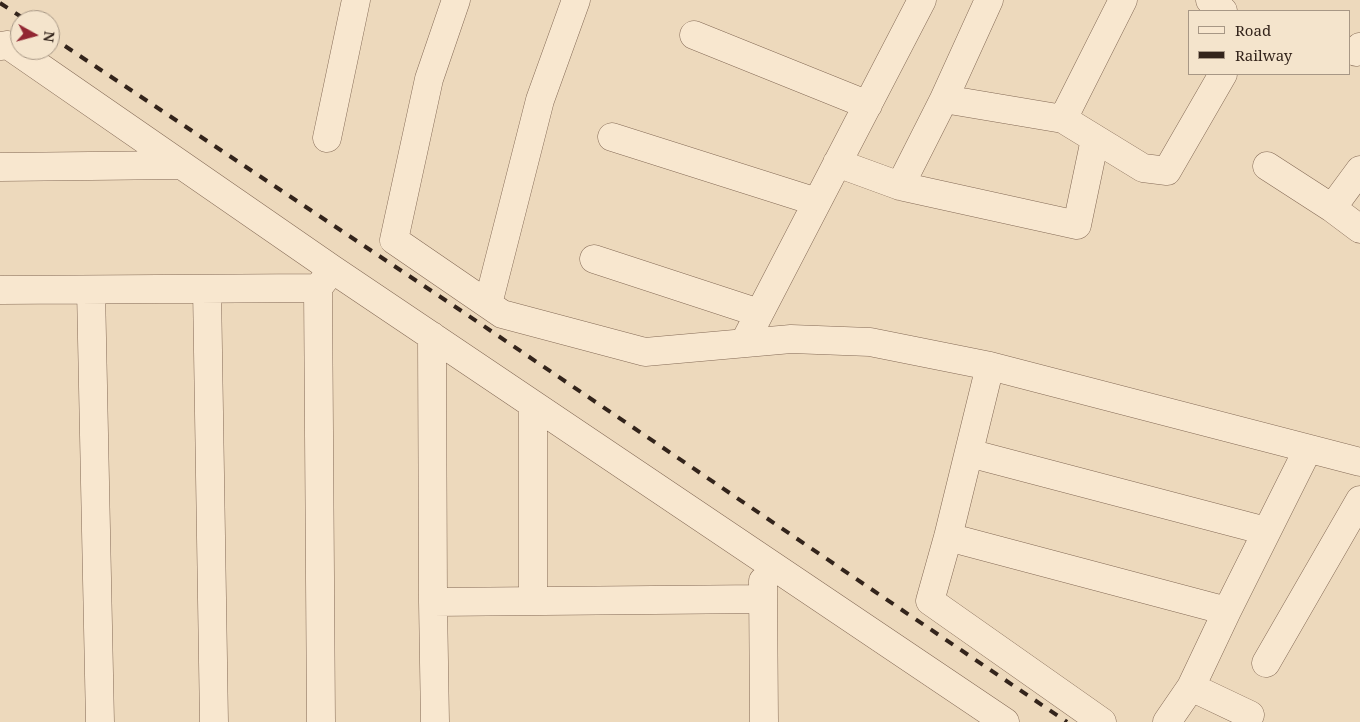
<!DOCTYPE html>
<html>
<head>
<meta charset="utf-8">
<style>
  body { margin:0 }
  #map { position:relative; width:1360px; height:722px; overflow:hidden; background:#edd9bc; font-family:"Noto Serif",serif }
  canvas { display:block }
  .legend { position:absolute; left:1188px; top:10px; width:162px; height:65px; box-sizing:border-box; background:#f4e4cc; border:1px solid #a79785; margin:0; padding:6px 9px; list-style:none; font-size:15px; color:#33241b }
  .legend li { display:flex; align-items:center; gap:10px; height:25px }
  .legend b { width:25px; border:1px solid #a79785 }
  .north { position:absolute; left:10px; top:10px; width:50px; height:50px; box-sizing:border-box; background:#f4e4cc; border:1px solid #a79785; border-radius:50%; rotate:97deg; font-size:14px; font-weight:700; line-height:20px; text-align:center; color:#33241b }
  .north::after { content:''; display:block; margin:auto; width:18px; height:22px; background:#922733; clip-path:polygon(50% 0,100% 100%,50% 72%,0 100%) }
</style>
</head>
<body>
<div id="map">
<canvas width="1360" height="722"></canvas>
<ul class="legend">
<li><b style="height:6px;background:#f8e7cf"></b>Road</li>
<li><b style="height:6px;background:#33241b"></b>Railway</li>
</ul>
<div class="north">N</div>
</div>
<script>
const context = document.querySelector('canvas').getContext('2d');
context.lineJoin = 'round';
const shape = rows => new Path2D(rows.map(r => 'M' + r).join(''));
function strokePath(path, color, width, dash) { context.strokeStyle = color; context.lineWidth = width; context.lineCap = dash ? 'butt' : 'round'; context.setLineDash(dash || []); context.stroke(path); }
const minor = shape([
  [456,0,429,79,394,240,502,314,645,352,791,339,870,342,990,366,1360,462],
  [989,0,944,99,1063,119],
  [1123,0,1063,119,1143,168,1167,171,1223,74],
  [1210,0,1223,11],
  [694,35,868,105],
  [0,46,8,45,332,269,1005,722],
  [1356,52,1360,47],
  [612,137,817,202],
  [327,138,356,0],
  [837,163,900,186,1077,225,1095,139],
  [1267,166,1332,208],
  [0,167,180,165],
  [1360,170,1332,208,1360,229],
  [900,186,944,99],
  [594,259,759,313],
  [318,288,321,722],
  [207,289,214,722],
  [0,290,318,288,328,275],
  [91,290,100,722],
  [488,304,540,100,576,0],
  [432,336,433,602,435,722],
  [744,343,922,0],
  [990,366,948,537,930,601,1102,722],
  [969,453,1266,531],
  [948,537,1227,611],
  [763,581,764,722],
  [533,601,533,405],
  [433,602,763,599],
  [1266,663,1360,500],
  [1191,687,1250,715],
  [1167,722,1191,687,1227,611,1308,449]
]);
const rail = shape([
  [0,3,26,20],
  [50,36,466,314,1067,722]
]);
strokePath(minor, '#846a56', 29);
strokePath(minor, '#f8e7cf', 28);
strokePath(rail, '#33241b', 4, [9, 9]);
</script>
</body>
</html>
